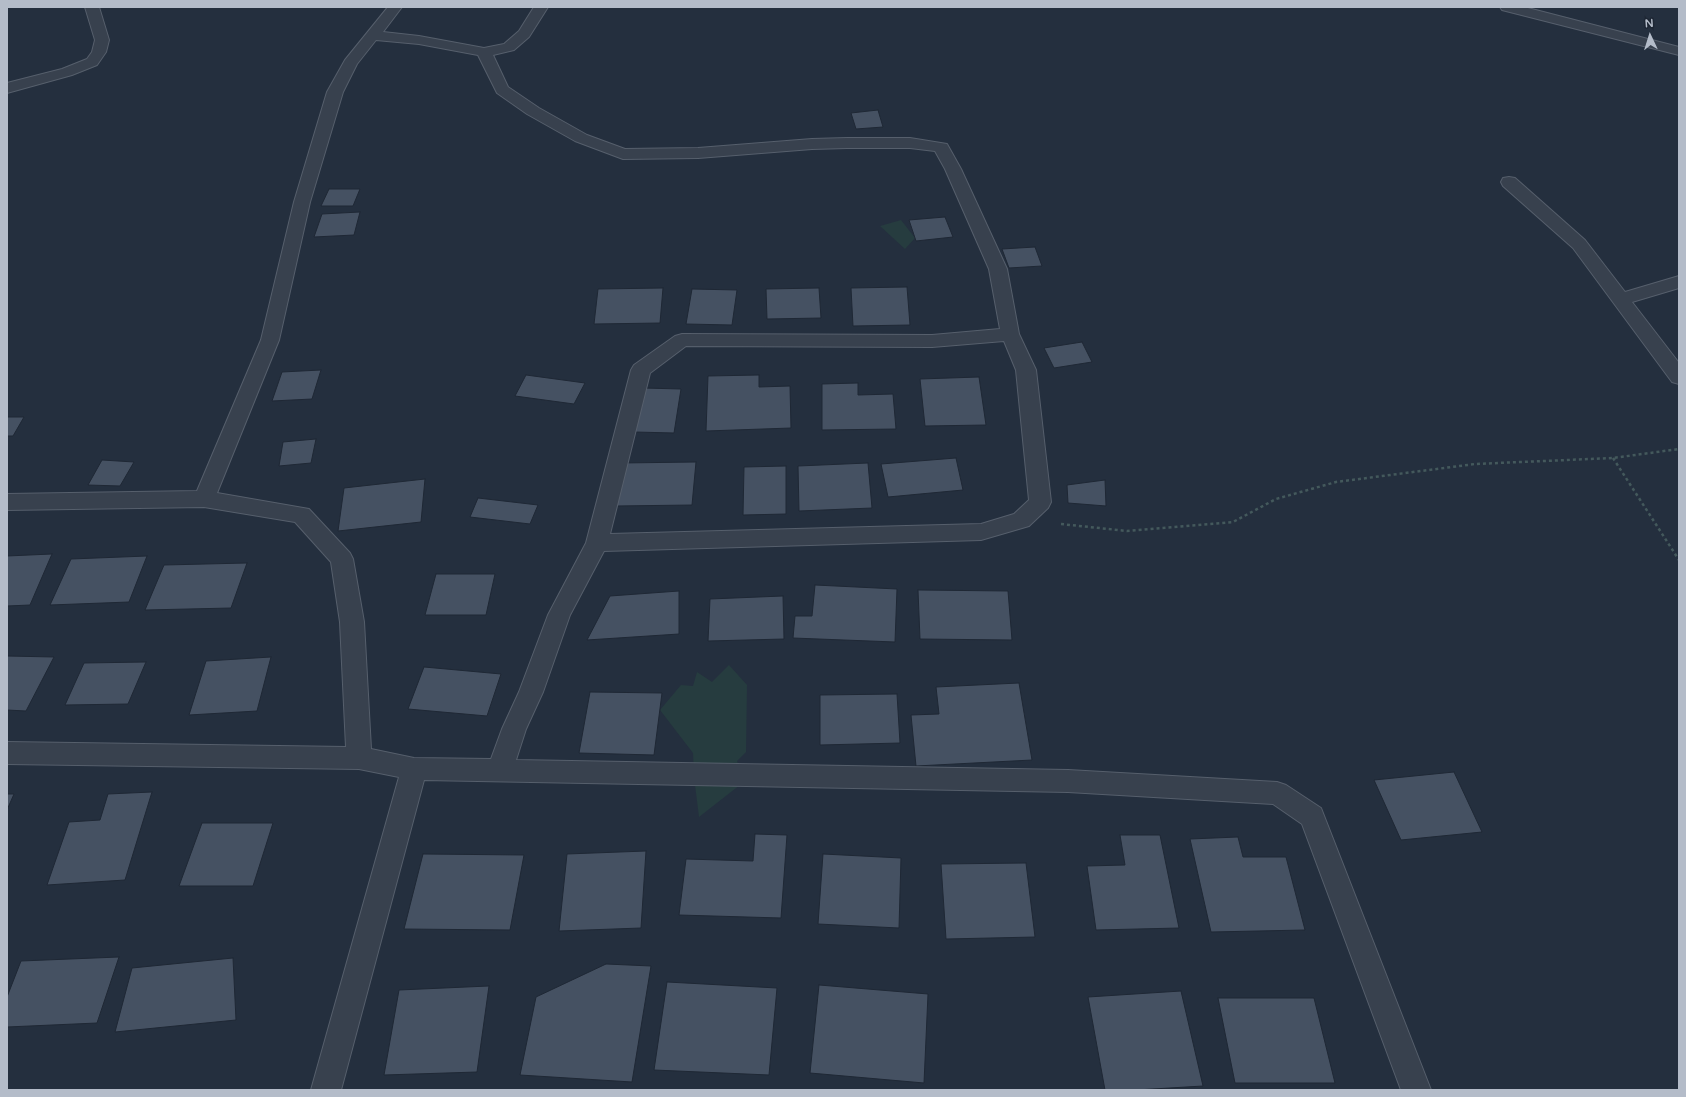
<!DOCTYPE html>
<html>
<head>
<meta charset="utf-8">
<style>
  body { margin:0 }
  #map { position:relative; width:1686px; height:1097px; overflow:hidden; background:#242f3e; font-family:"Varela Round",sans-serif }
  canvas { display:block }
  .frame { position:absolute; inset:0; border:8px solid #b4bcc9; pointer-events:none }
  .north { position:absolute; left:1630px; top:16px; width:40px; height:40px; -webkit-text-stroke:3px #1d2633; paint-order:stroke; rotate:356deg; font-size:11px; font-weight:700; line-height:16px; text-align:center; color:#b4bcc9 }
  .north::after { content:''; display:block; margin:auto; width:14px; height:18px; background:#b4bcc9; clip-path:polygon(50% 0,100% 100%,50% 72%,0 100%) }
</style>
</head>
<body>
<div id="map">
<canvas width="1686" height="1097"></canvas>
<div class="frame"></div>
<div class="north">N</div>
</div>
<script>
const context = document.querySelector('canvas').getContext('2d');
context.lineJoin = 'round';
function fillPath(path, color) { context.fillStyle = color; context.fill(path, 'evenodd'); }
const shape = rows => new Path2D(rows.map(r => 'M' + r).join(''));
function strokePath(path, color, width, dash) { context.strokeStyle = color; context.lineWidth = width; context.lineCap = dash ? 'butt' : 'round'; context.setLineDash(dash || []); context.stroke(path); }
const green = shape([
  [901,220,915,238,905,249,880,226],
  [729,665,747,685,746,752,737,761,745,781,699,817,694,777,693,753,660,710,681,685,693,686,697,672,712,682]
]);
const building = shape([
  [878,110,883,127,856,129,851,113,878,110],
  [329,189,360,189,353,206,321,206,329,189],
  [360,212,354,235,314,237,322,214,360,212],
  [945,217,953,237,916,241,909,220,945,217],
  [1035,247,1042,266,1009,268,1002,249,1035,247],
  [907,287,910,325,853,326,851,288,907,287],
  [663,288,660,323,594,324,598,289,663,288],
  [819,288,821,318,767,319,766,289,819,288],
  [692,289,737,290,732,325,686,324,692,289],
  [1082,342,1092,362,1054,368,1044,348,1082,342],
  [321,370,312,399,272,401,282,372,321,370],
  [526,375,585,383,574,404,515,396,526,375],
  [759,375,759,387,790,386,791,428,706,431,708,376,759,375],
  [979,377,986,425,925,426,920,379,979,377],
  [858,383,858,395,893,394,896,429,822,430,822,384,858,383],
  [643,388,681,389,674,433,635,432,643,388],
  [7,417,24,417,13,436,7,436,7,417],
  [316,439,311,463,279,466,283,442,316,439],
  [956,458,963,490,888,497,881,464,956,458],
  [102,460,134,462,120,486,88,485,102,460],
  [696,462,692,505,616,506,621,463,696,462],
  [868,463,872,508,799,511,798,466,868,463],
  [786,466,786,514,743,515,744,467,786,466],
  [425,479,421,522,338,531,344,488,425,479],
  [1105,480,1106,506,1068,503,1067,485,1105,480],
  [478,498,538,505,530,524,470,517,478,498],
  [52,554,30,605,7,606,7,556,52,554],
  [147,556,129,602,50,605,71,559,147,556],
  [247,563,231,608,145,610,164,565,247,563],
  [436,574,495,574,486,615,425,615,436,574],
  [815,585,897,589,895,642,793,638,795,616,812,616,815,585],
  [918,590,1008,591,1012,640,920,639,918,590],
  [679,591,679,634,587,640,610,596,679,591],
  [783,596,784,639,708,641,710,599,783,596],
  [7,656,54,657,26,711,7,710,7,656],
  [271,657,257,711,189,715,206,661,271,657],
  [146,662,128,704,65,705,84,663,146,662],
  [424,667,501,674,487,716,408,709,424,667],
  [1019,683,1032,760,916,766,911,715,939,714,936,687,1019,683],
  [590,692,662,693,654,755,579,753,590,692],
  [897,694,900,743,820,745,820,695,897,694],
  [1454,772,1482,832,1401,840,1374,780,1454,772],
  [152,792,125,880,47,885,69,822,100,820,108,794,152,792],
  [7,794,14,794,7,810,7,794],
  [202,823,273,823,253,886,179,886,202,823],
  [755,834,787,835,781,918,679,915,686,859,753,861,755,834],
  [1120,835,1160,835,1179,928,1096,930,1087,866,1125,865,1120,835],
  [1238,837,1243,857,1286,857,1305,930,1211,932,1190,839,1238,837],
  [646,851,641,928,559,931,567,854,646,851],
  [423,854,524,855,510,930,404,929,423,854],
  [823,854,901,858,899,928,818,924,823,854],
  [1026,863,1035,937,946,939,941,864,1026,863],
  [119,957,97,1023,7,1027,7,997,21,961,119,957],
  [233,958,236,1020,115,1032,132,968,233,958],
  [606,964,651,966,632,1082,520,1075,536,997,606,964],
  [667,982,777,988,769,1075,654,1070,667,982],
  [819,985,928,994,924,1083,810,1073,819,985],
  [489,986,477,1072,384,1075,399,990,489,986],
  [1181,991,1203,1086,1136,1090,1105,1090,1088,997,1181,991],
  [1218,998,1314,998,1335,1083,1235,1083,1218,998]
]);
const path = shape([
  [1613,458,1679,560],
  [1061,524,1127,531,1233,522,1276,499,1336,482,1475,464,1613,458,1679,449]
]);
const street = shape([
  [85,7,99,7,109,40,106,52,97,65,72,75,7,93,7,83,62,69,87,59,92,52,95,40,85,7],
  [388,7,402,7,383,32,419,36,484,48,504,44,519,31,534,7,548,7,529,37,514,50,493,55,508,87,539,108,587,135,625,149,698,148,812,139,847,138,910,138,947,144,961,169,1007,269,1019,334,1036,370,1051,502,1048,508,1029,526,981,540,604,551,570,615,543,692,526,729,516,760,1068,770,1277,782,1286,785,1321,808,1431,1090,1401,1090,1302,824,1273,804,1068,792,424,780,341,1090,311,1090,399,777,359,769,7,764,7,742,346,747,340,622,331,562,295,522,204,507,7,510,7,494,197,491,261,340,294,202,327,92,345,60,388,7],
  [376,40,419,44,478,55,497,93,527,114,575,141,623,159,698,158,812,149,847,148,910,148,935,151,945,169,989,269,1000,329,932,335,682,334,675,336,634,365,631,370,586,543,548,615,519,692,502,729,491,759,414,758,371,749,364,622,353,559,350,553,309,509,217,493,279,340,310,202,343,92,357,64,376,40],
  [1004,341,1016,370,1029,500,1014,514,981,524,610,534,650,373,686,346,932,347,1004,341],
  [1500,7,1524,7,1679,47,1679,55,1502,10,1500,7],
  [1509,177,1515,178,1585,240,1625,292,1679,276,1679,288,1632,302,1679,363,1679,384,1672,382,1573,248,1503,186,1501,182,1503,178,1509,177]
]);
fillPath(green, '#263c3f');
fillPath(building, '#455162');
strokePath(building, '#1f2835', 1);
strokePath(street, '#565f6c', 2);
strokePath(path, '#44595c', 2.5, [3, 3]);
fillPath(street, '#38414e');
</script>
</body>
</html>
